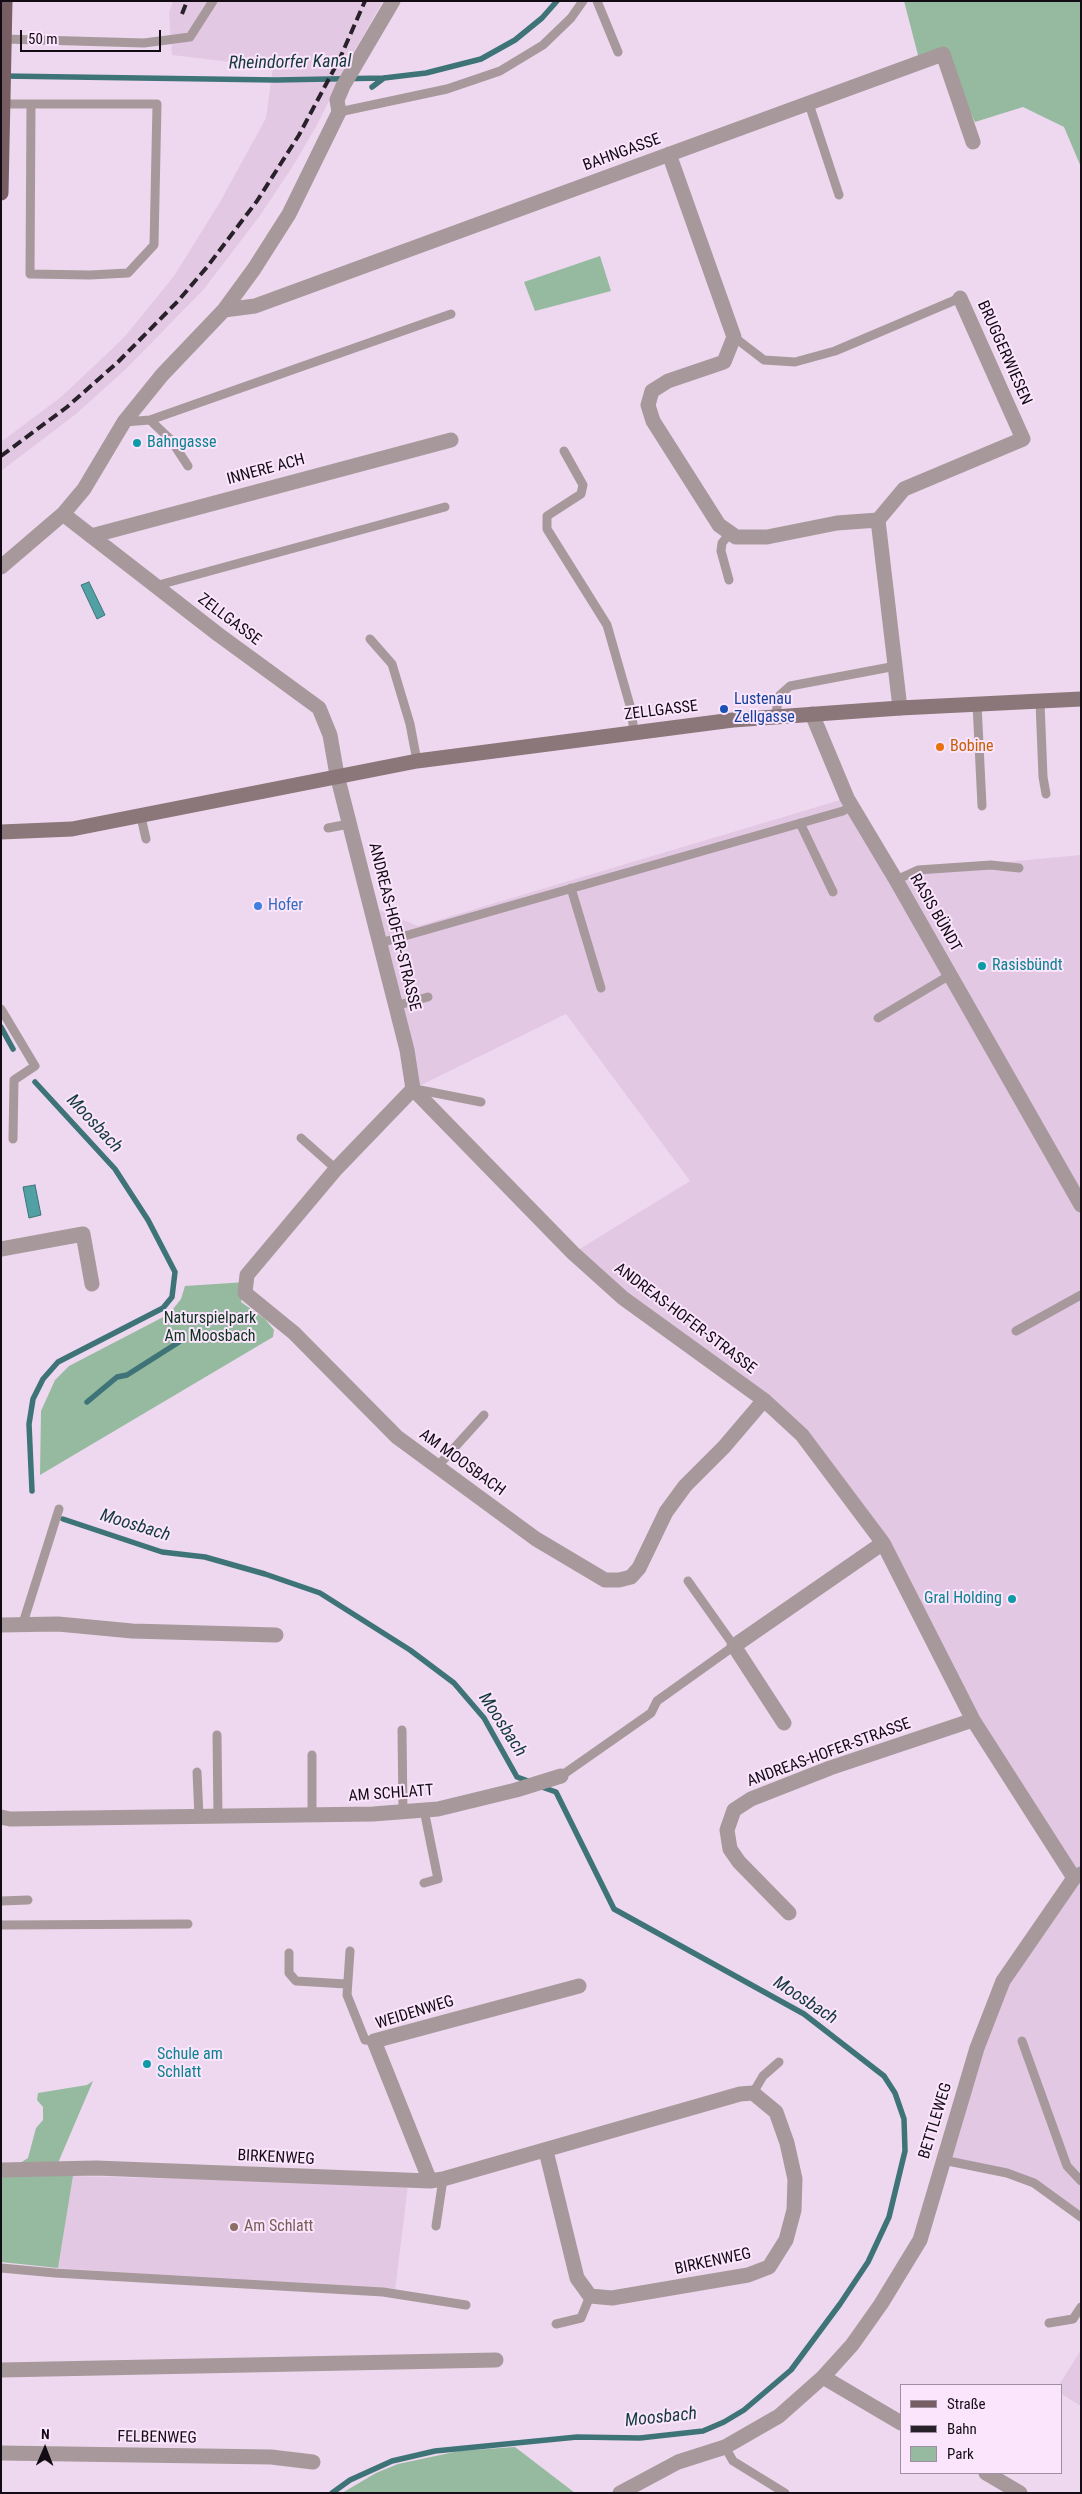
<!DOCTYPE html>
<html>
<head>
<meta charset="utf-8">
<style>
  body { margin:0 }
  #map { position:relative; width:1082px; height:2494px; overflow:hidden; background:#eed8ef; font-family:"Roboto Condensed",sans-serif }
  canvas { display:block }
  .frame { position:absolute; inset:0; border:2px solid #130c14; pointer-events:none }
  .legend { position:absolute; left:900px; top:2384px; width:162px; height:90px; box-sizing:border-box; background:#fbe5fd; border:1px solid #9e8ea0; margin:0; padding:6px 9px; list-style:none; font-size:15px; color:#130c14 }
  .legend li { display:flex; align-items:center; gap:10px; height:25px }
  .legend b { width:25px; border:1px solid #9e8ea0 }
  .north { position:absolute; left:20px; top:2424px; width:50px; height:50px; -webkit-text-stroke:4px #fbe5fd; paint-order:stroke; rotate:1deg; font-size:14px; font-weight:700; line-height:20px; text-align:center; color:#130c14 }
  .north::after { content:''; display:block; margin:auto; width:18px; height:22px; background:#130c14; clip-path:polygon(50% 0,100% 100%,50% 72%,0 100%) }
  .scale { position:absolute; left:20px; top:30px; width:141px; height:22px; box-sizing:border-box; border:2px solid #130c14; border-top:0; padding-left:6px; font-size:15px; line-height:18px; white-space:nowrap; color:#130c14; -webkit-text-stroke:4px #fbe5fd; paint-order:stroke }
</style>
</head>
<body>
<div id="map">
<canvas width="1082" height="2494"></canvas>
<div class="frame"></div>
<ul class="legend">
<li><b style="height:6px;background:#775e62"></b>Straße</li>
<li><b style="height:6px;background:#29212a"></b>Bahn</li>
<li><b style="height:14px;background:#96ba9f"></b>Park</li>
</ul>
<div class="north">N</div>
<div class="scale">50 m</div>
</div>
<script>
const context = document.querySelector('canvas').getContext('2d');
context.lineJoin = 'round';
function fillPath(path, color) { context.fillStyle = color; context.fill(path, 'evenodd'); }
const shape = rows => new Path2D(rows.map(r => 'M' + r).join(''));
function strokePath(path, color, width, dash) { context.strokeStyle = color; context.lineWidth = width; context.lineCap = dash ? 'butt' : 'round'; context.setLineDash(dash || []); context.stroke(path); }
function label(font, color, halo, rows, align = 'center') {
  context.font = font + ' "Roboto Condensed",sans-serif'; context.lineWidth = 4; context.setLineDash([]); context.textBaseline = 'middle'; context.strokeStyle = halo; context.fillStyle = color; for (const [text, x, y, turn = 0] of rows) {
    context.save(); context.translate(x, y); context.rotate((+turn || 0) * Math.PI / 180); context.textAlign = isNaN(turn) ? turn : align; if (halo) context.strokeText(text, 0, 0); context.fillText(text, 0, 0); context.restore();
  }
}
const built = shape([
  [173,1,383,1,348,62,317,125,293,166,259,217,204,289,126,369,76,414,1,471,1,442,61,397,112,349,126,335,174,276,220,202,266,118,273,67,172,55,169,13],
  [847,798,896,880,918,870,1081,855,1081,2217,1034,2183,943,2160,1003,1981,1074,1878,1024,1801,883,1543,802,1435,573,1253,690,1181,566,1014,413,1089,370,906,418,926],
  [73,2176,408,2185,395,2291,58,2268],
  [1081,2350,1081,2406,1061,2394,1059,2385]
]);
const green = shape([
  [904,1,1081,1,1081,167,1064,127,1023,107,975,122,943,55,919,59],
  [600,256,611,291,535,311,524,282],
  [246,1282,241,1302,265,1319,274,1330,273,1337,40,1475,41,1411,55,1380,69,1366,169,1314,181,1299,185,1286],
  [93,2081,58,2163,20,2163,28,2158,36,2128,43,2120,43,2107,37,2100,38,2093,87,2085],
  [1,2176,73,2176,58,2268,1,2262],
  [515,2447,575,2493,342,2493,376,2473,398,2464,459,2451]
]);
const water = shape([
  [89,582,105,615,97,619,81,585,89,582],
  [35,1185,41,1215,29,1218,23,1187,35,1185]
]);
const stream = shape([
  [3,76,276,80,384,78,426,73,481,59,515,40,542,18,557,1],
  [372,87,384,78],
  [1,1027,13,1049],
  [87,1402,117,1377,127,1375,179,1342],
  [32,1491,29,1424,33,1399,43,1379,58,1362,163,1308,172,1297,175,1272,148,1220,115,1169,35,1082],
  [63,1519,162,1552,205,1557,265,1574,320,1593,410,1650,454,1683,484,1718,517,1777,531,1782],
  [332,2493,350,2480,392,2461,435,2451,577,2437,640,2438,703,2431,724,2422,744,2410,791,2370,840,2304,868,2262,889,2217,905,2151,904,2119,895,2093,884,2076,804,2014,614,1909,556,1792,539,1786]
]);
const lane = shape([
  [597,1,618,52],
  [4,39,144,43,190,37,213,1],
  [4,104,157,104,154,245,128,273,90,275,30,274,31,104],
  [809,104,839,195],
  [339,112,447,89,500,71,543,45,571,18,583,1],
  [734,337,764,360,795,362,835,351,960,298],
  [150,420,171,440,188,466],
  [124,422,150,420,451,314],
  [564,451,583,485,581,494,547,516,547,529,607,625,631,709,634,732],
  [729,580,721,551,722,543,730,533],
  [155,586,445,507],
  [370,639,392,664,410,724,417,761],
  [1040,702,1043,777,1046,794],
  [977,704,982,806],
  [775,716,780,695,790,686,896,666],
  [141,817,146,839],
  [800,823,833,892],
  [328,828,349,824],
  [896,880,918,870,991,865,1019,868],
  [571,888,601,988],
  [380,943,843,811,851,806],
  [395,1006,428,997],
  [1,1009,35,1066,14,1080,13,1139],
  [878,1018,950,975],
  [415,1089,481,1102],
  [301,1138,336,1169],
  [1016,1331,1081,1295],
  [437,1467,484,1415],
  [23,1623,59,1509],
  [402,1730,403,1812],
  [217,1735,218,1817],
  [312,1755,312,1815],
  [197,1772,199,1817],
  [561,1776,651,1713,657,1701,734,1646,688,1581],
  [424,1883,438,1879,424,1810],
  [1,1901,28,1900],
  [1,1925,188,1924],
  [350,1951,347,1995,365,2040,374,2041],
  [289,1953,289,1973,296,1981,346,1984],
  [1022,2041,1067,2166,1081,2181],
  [753,2093,763,2076,779,2062],
  [943,2160,1007,2173,1034,2183,1081,2217],
  [436,2226,443,2179],
  [1,2268,55,2273,383,2292,466,2305],
  [1049,2323,1073,2319,1081,2307],
  [556,2324,581,2318,590,2296],
  [725,2447,733,2461,785,2493]
]);
const street = shape([
  [669,154,734,337,724,362,668,381,652,391,648,405,653,421,719,525,736,537,767,537,837,523,878,520],
  [224,310,255,306,943,54,973,142],
  [63,514,219,635,319,708,330,735,337,775,407,1050,413,1089,573,1253,623,1298,764,1400,802,1435,883,1543,973,1720,1074,1878],
  [91,536,451,440],
  [1,567,63,514,84,489,124,422,162,375,224,310,254,269,289,214,339,112,337,100,343,86,393,1],
  [900,708,878,520,904,489,1023,439,960,298],
  [812,714,847,798,896,880,1081,1205],
  [413,1089,336,1169,247,1275,245,1293,294,1333,397,1437,536,1539,605,1580,619,1580,631,1577,639,1568,666,1512,685,1486,724,1447,764,1400],
  [1,1249,83,1234,92,1284],
  [1,1625,58,1624,132,1631,276,1635],
  [784,1723,734,1646,883,1543],
  [1,1817,10,1819,373,1814,438,1809,516,1790,561,1776],
  [789,1913,739,1862,730,1849,727,1830,734,1810,751,1799,830,1768,973,1720],
  [1,2170,96,2168,430,2181,443,2179,740,2094,753,2093,776,2112,787,2143,795,2179,794,2210,786,2240,769,2267,748,2275,612,2298,590,2296,577,2278,546,2151],
  [430,2181,374,2041,579,1986],
  [1,2370,496,2360],
  [823,2377,901,2423],
  [1,2453,271,2457,313,2462],
  [986,2473,1020,2493],
  [620,2493,678,2462,725,2447,779,2416,823,2377,852,2345,881,2304,920,2240,977,2048,1003,1981,1074,1878,1081,1874]
]);
const secondary = shape([
  [1,832,72,829,417,761,733,720,900,708,1081,699]
]);
const primary = shape([
  [1,193,5,1]
]);
const rail = shape([
  [182,14,187,1],
  [1,456,67,407,118,362,178,301,207,267,257,201,299,135,340,58,365,1]
]);
const markers = [
  [137,443,5,"#0f9aa8"],
  [724,709,5,"#1a4fb4"],
  [940,747,5,"#e8710a"],
  [258,906,5,"#3f7fe0"],
  [982,966,5,"#0f9aa8"],
  [1012,1599,5,"#0f9aa8"],
  [147,2064,5,"#0f9aa8"],
  [234,2227,5,"#8d6e63"]
];
const streetNames = [
  ["BAHNGASSE",622,153,-20],
  ["BRUGGERWIESEN",1004,353,66],
  ["INNERE ACH",266,470,-15],
  ["ZELLGASSE",229,620,37],
  ["ZELLGASSE",661,711,-7],
  ["RASIS BÜNDT",935,913,60],
  ["ANDREAS-HOFER-STRASSE",394,927,76],
  ["ANDREAS-HOFER-STRASSE",685,1319,37],
  ["AM MOOSBACH",462,1463,36],
  ["ANDREAS-HOFER-STRASSE",829,1753,-20],
  ["AM SCHLATT",391,1794,-4],
  ["WEIDENWEG",415,2013,-17],
  ["BETTLEWEG",936,2121,-73],
  ["BIRKENWEG",276,2158,3],
  ["BIRKENWEG",713,2262,-12],
  ["FELBENWEG",157,2438,1]
];
const cultureNames = [
  ["Bahngasse",147,443],
  ["Rasisbündt",992,966],
  ["Gral Holding",1002,1599,"right"],
  ["Schule am",157,2055],
  ["Schlatt",157,2073]
];
const transitNames = [
  ["Lustenau",734,700],
  ["Zellgasse",734,718]
];
const foodNames = [
  ["Bobine",950,747]
];
const shopNames = [
  ["Hofer",268,906]
];
const parkNames = [
  ["Naturspielpark",210,1319],
  ["Am Moosbach",210,1337]
];
const educationNames = [
  ["Am Schlatt",244,2227]
];
const waterNames = [
  ["Rheindorfer Kanal",290,63,-1],
  ["Moosbach",94,1124,47],
  ["Moosbach",135,1526,17],
  ["Moosbach",502,1725,57],
  ["Moosbach",805,2001,33],
  ["Moosbach",661,2418,-6]
];
fillPath(built, '#e3c8e4');
fillPath(green, '#96ba9f');
fillPath(water, '#51a0a3');
strokePath(water, '#3e7478', 1);
strokePath(stream, '#3e7478', 5.5);
strokePath(lane, '#a7999b', 9);
strokePath(street, '#a7999b', 15);
strokePath(secondary, '#8b767a', 15);
strokePath(primary, '#775e62', 15);
strokePath(rail, '#29212a', 4, [10, 5]);
for (const [x, y, r, color] of markers) { const dot = new Path2D(); dot.arc(x, y, r, 0, 2 * Math.PI); context.fillStyle = color; context.fill(dot); strokePath(dot, '#fbe5fd', 2); }
label('16px', '#130c14', '#fbe5fd', streetNames);
label('16px', '#0d838f', '#fbe5fd', cultureNames, 'left');
label('16px', '#164399', '#fbe5fd', transitNames, 'left');
label('16px', '#c56008', '#fbe5fd', foodNames, 'left');
label('16px', '#366cbe', '#fbe5fd', shopNames, 'left');
label('16px', '#0d351c', '#fbe5fd', parkNames);
label('16px', '#785e54', '#fbe5fd', educationNames, 'left');
label('italic 18px', '#143b3c', '#fbe5fd', waterNames);
</script>
</body>
</html>
